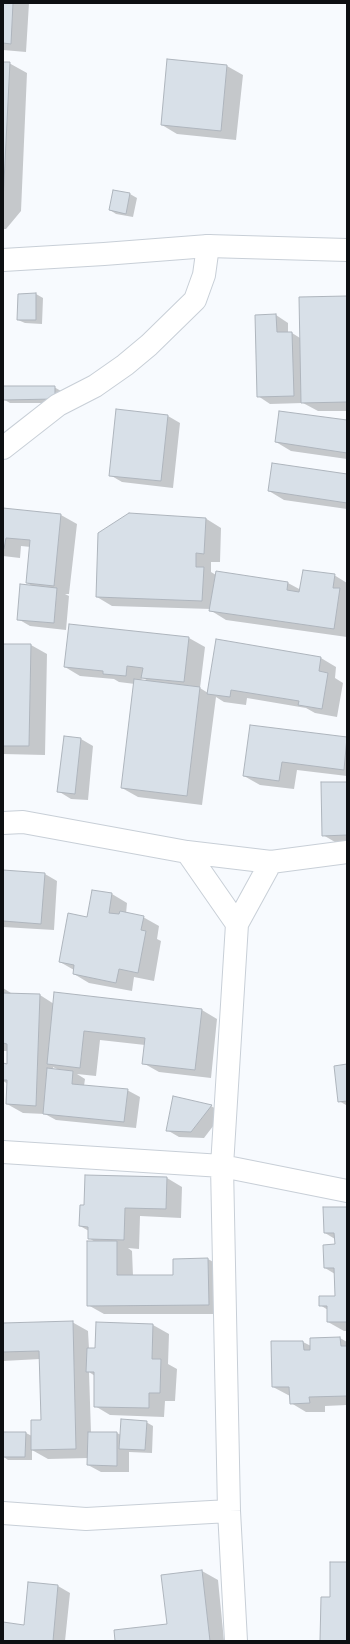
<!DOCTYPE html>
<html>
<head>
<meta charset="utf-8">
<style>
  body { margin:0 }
  #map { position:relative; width:350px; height:1644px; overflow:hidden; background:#f7fafe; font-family:Montserrat,sans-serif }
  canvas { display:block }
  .frame { position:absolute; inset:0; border:4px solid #0d0f12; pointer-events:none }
</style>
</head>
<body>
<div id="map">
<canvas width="350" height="1644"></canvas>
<div class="frame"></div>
</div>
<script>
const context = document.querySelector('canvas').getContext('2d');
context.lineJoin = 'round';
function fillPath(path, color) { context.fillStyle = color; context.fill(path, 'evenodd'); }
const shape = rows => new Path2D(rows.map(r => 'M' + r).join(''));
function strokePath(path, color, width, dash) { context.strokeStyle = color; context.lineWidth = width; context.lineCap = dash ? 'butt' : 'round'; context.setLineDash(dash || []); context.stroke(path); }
const shadow = shape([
  [3,3,29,3,26,52,3,50],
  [168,60,227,66,243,75,236,140,177,134,162,125],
  [3,63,9,63,27,73,21,211,6,229,3,229],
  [113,191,130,194,137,198,133,217,116,214,110,210],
  [36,294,43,298,42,324,25,323,18,320],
  [347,297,347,411,318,411,303,403,270,404,258,396,276,315,288,323,288,333,292,333,300,338],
  [54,387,61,391,61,403,10,403,3,399],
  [168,416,180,423,173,488,122,482,110,475],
  [347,421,347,459,291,451,276,442],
  [347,475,347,509,284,500,269,491],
  [3,509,61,515,77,524,69,594,65,594,69,596,66,630,30,626,18,619,34,587,27,583,31,547,21,546,20,558,3,556],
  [205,518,221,528,220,562,211,562,211,572,216,575,288,583,301,590,334,575,347,583,347,637,226,620,210,610,211,609,112,606,97,597],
  [189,638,205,647,200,688,208,693,321,658,336,667,335,678,343,683,337,717,315,713,306,708,247,698,246,705,224,702,216,697,202,805,138,797,122,788,135,684,119,682,114,679,80,676,65,667],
  [142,677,151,683,141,681],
  [3,645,31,645,47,654,45,755,3,754],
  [251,726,347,738,347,776,297,770,294,789,260,785,244,776],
  [65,737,81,739,93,746,88,800,71,799,58,791],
  [347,783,347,842,335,842,323,835],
  [3,871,45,874,57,881,54,930,3,927],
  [112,894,127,903,126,914,143,917,159,926,157,939,161,941,154,981,134,977,132,991,89,983,74,974,74,970,60,962,88,918],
  [3,988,14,995,40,995,54,1004,202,1010,217,1019,211,1078,159,1072,143,1063,145,1045,100,1040,96,1076,77,1074,85,1079,84,1086,127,1090,140,1097,136,1128,56,1120,45,1114,23,1113,7,1104,8,1084,3,1081,3,1064,7,1065,8,1051,3,1051],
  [53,1067,59,1070,53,1070],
  [347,1065,347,1105,346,1105,339,1101],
  [211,1106,223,1113,204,1138,179,1137,167,1130],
  [167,1178,182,1187,181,1218,140,1216,139,1249,128,1248,132,1251,133,1276,174,1276,174,1260,208,1259,224,1268,224,1314,104,1314,88,1305,95,1242,89,1238,89,1231,80,1226,85,1206],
  [347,1208,347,1331,344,1331,328,1322,328,1310,320,1305,336,1297,335,1274,325,1268,336,1245,335,1239,325,1233],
  [72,1322,88,1331,89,1349,96,1349,97,1323,153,1325,169,1334,168,1364,177,1369,175,1401,165,1401,164,1417,110,1415,95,1406,95,1376,89,1372,91,1433,117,1433,121,1435,146,1422,153,1426,152,1453,129,1452,129,1472,101,1472,88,1465,89,1458,48,1459,32,1450,32,1460,8,1460,4,1457,3,1471,3,1428,4,1433,26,1433,32,1436,42,1421,40,1359,3,1361,3,1324],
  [340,1338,347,1342,347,1405,325,1406,325,1412,306,1412,291,1403,290,1396,273,1387,303,1342,311,1346],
  [202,1571,218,1580,224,1641,116,1641,168,1625],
  [29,1583,58,1586,70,1593,65,1641,3,1641,3,1623,25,1626]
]);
const building = shape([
  [3,3,13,3,11,44,3,43,3,3],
  [167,59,227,65,221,131,161,125,167,59],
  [3,62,10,62,3,202,3,62],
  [113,190,130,193,126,214,109,210,113,190],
  [36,293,36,320,17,320,18,294,36,293],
  [347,296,347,402,301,403,299,297,347,296],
  [276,314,277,332,292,332,294,396,257,397,255,315,276,314],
  [3,386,55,386,55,399,3,400,3,386],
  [116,409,168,415,161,481,109,476,116,409],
  [279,411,347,420,347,453,275,442,279,411],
  [272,463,347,474,347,503,268,491,272,463],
  [3,508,61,514,54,586,26,583,30,540,6,538,4,549,3,549,3,508],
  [129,513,206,518,204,554,196,553,196,567,204,567,202,601,96,597,98,533,129,513],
  [303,570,335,574,333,588,340,588,334,629,209,611,216,571,288,582,287,590,299,592,303,570],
  [20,584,57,588,54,623,17,620,20,584],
  [69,624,189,637,184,682,141,678,143,668,127,666,126,676,103,674,103,671,64,667,69,624],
  [216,639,321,657,319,671,328,673,322,709,298,705,299,701,231,690,230,697,207,694,216,639],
  [3,644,31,644,29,746,3,746,3,644],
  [134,679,200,687,187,796,121,788,134,679],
  [250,725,347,737,344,770,282,762,279,781,243,776,250,725],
  [64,736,81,738,75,794,57,792,64,736],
  [321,782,347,782,347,835,322,836,321,782],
  [3,870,45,873,41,924,3,921,3,870],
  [92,890,112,893,109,913,119,914,120,911,144,916,141,930,146,931,138,973,119,969,116,983,73,974,74,965,59,962,68,913,87,917,92,890],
  [54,992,202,1009,195,1070,142,1064,145,1038,84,1031,80,1068,47,1064,54,992],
  [3,993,40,994,36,1106,6,1104,7,1080,3,1080,3,1063,7,1064,7,1044,3,1043,3,993],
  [347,1064,347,1101,338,1102,334,1066,347,1064],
  [47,1068,73,1071,72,1084,128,1089,124,1122,43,1114,47,1068],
  [173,1096,212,1105,191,1132,166,1131,173,1096],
  [85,1175,167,1177,166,1209,125,1208,124,1240,88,1239,88,1227,79,1226,80,1205,84,1205,85,1175],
  [323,1207,347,1207,347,1322,327,1322,327,1306,319,1306,319,1296,335,1296,334,1268,324,1268,323,1245,335,1244,334,1233,324,1233,323,1207],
  [87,1241,117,1241,117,1275,173,1275,173,1259,208,1258,209,1305,87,1306,87,1241],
  [73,1321,76,1449,31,1450,31,1420,41,1420,39,1351,3,1352,3,1323,73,1321],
  [96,1322,153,1324,152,1359,161,1359,160,1393,149,1393,149,1408,94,1407,94,1372,86,1372,87,1348,95,1348,96,1322],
  [340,1337,341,1346,347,1346,347,1396,309,1397,310,1403,290,1404,289,1387,272,1387,271,1341,303,1341,304,1350,310,1350,310,1338,340,1337],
  [121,1419,147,1421,145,1450,119,1449,121,1419],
  [3,1432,26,1432,25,1457,3,1457,3,1432],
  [88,1432,117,1432,117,1466,87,1465,88,1432],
  [330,1562,347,1562,347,1641,320,1641,321,1597,330,1597,330,1562],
  [202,1570,210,1641,115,1641,114,1630,167,1624,161,1575,202,1570],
  [28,1582,58,1585,53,1641,3,1641,3,1622,24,1625,28,1582]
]);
const minor = shape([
  [3,448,58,405,95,386,125,365,149,345,195,300,204,275,208,246],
  [3,823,23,822,187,852,271,862,347,852],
  [187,852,237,924,222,1166,347,1191],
  [237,924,271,862],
  [3,1152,222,1166,229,1511,236,1641],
  [3,1513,86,1519,229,1511]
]);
const tertiary = shape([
  [3,260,104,254,208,246,347,250]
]);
fillPath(shadow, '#0003');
fillPath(building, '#d8e0e8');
strokePath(building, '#aeb5bd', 1);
strokePath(minor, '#c8cfd7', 24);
strokePath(tertiary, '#c8cfd7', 24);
strokePath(minor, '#fff', 22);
strokePath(tertiary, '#fff', 22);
</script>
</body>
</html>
